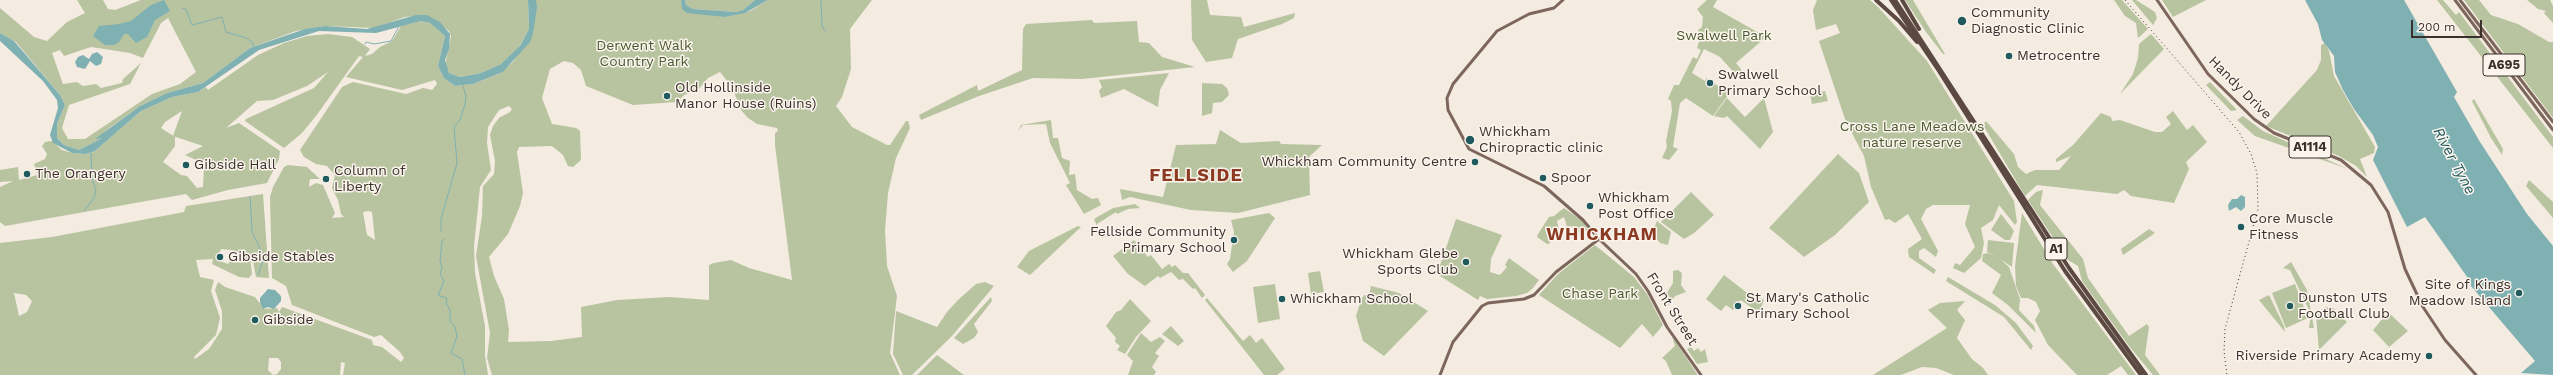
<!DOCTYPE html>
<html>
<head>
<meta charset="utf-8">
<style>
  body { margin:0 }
  #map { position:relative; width:2553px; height:375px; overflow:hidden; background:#f4ebe1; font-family:"Work Sans",sans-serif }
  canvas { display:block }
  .scale { position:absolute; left:2411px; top:20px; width:71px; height:18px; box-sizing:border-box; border:2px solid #3b302b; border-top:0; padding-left:5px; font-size:12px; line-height:14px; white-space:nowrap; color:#3b302b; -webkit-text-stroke:3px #fbf5ee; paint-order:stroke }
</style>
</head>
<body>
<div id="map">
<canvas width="2553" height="375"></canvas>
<div class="scale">200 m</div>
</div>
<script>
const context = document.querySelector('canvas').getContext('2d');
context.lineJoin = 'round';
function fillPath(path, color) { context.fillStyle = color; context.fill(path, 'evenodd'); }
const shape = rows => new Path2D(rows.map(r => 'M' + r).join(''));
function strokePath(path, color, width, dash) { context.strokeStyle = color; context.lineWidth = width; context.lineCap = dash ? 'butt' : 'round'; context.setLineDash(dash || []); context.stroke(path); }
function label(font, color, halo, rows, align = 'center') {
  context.font = font + ' "Work Sans",sans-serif'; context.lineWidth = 3; context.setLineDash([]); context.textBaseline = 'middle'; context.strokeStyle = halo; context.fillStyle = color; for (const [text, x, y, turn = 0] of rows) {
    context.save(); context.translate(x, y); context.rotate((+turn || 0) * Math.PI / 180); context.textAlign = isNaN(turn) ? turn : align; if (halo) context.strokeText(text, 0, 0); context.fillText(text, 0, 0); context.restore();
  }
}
const green = shape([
  [77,0,103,0,108,9,115,10,141,0,528,0,529,29,517,51,501,64,481,73,460,77,449,73,445,65,451,36,449,31,427,15,405,17,374,28,325,26,296,31,250,48,203,83,167,93,140,106,108,129,99,138,102,138,79,150,64,145,57,138,57,124,65,105,60,95,16,42,0,33,0,8,34,37,47,41,67,22,85,13],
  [168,18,196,72,180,84,152,94,85,139,68,139,62,128,69,105,130,84,141,63,123,79,122,83,101,88,96,84,83,86,77,82,63,84,52,53,60,50,64,56,91,47,130,53,143,58,161,23],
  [536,0,681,0,682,5,702,13,725,17,750,11,768,0,872,0,850,29,851,69,842,97,836,106,852,127,887,145,890,145,906,121,908,121,910,128,896,158,888,193,885,230,887,266,897,296,890,353,900,375,492,375,487,358,490,333,476,256,482,216,483,186,494,174,495,161,490,135,493,126,499,118,510,112,512,109,509,106,499,110,488,127,487,143,491,170,480,187,474,246,475,273,485,326,485,355,488,375,343,375,345,363,341,362,340,375,0,375,0,243,52,237,184,212,186,206,263,194,269,278,256,277,252,256,250,257,252,274,249,278,239,277,212,264,213,259,196,260,200,277,214,280,211,291,220,318,216,335,194,357,195,359,209,349,222,329,222,311,215,290,218,282,225,287,255,297,264,309,277,308,279,312,282,307,372,340,373,345,382,347,401,362,404,358,400,352,381,335,374,337,292,305,286,286,272,278,270,197,273,187,284,167,288,165,307,167,320,179,310,179,309,187,316,183,323,185,335,213,332,218,344,217,341,214,338,200,332,188,335,175,327,166,316,164,304,157,300,150,342,87,353,82,406,94,423,88,432,90,437,84,435,80,402,90,346,77,363,57,359,56,316,116,302,133,284,148,245,121,246,119,314,88,328,72,307,86,273,100,257,101,226,128,239,123,280,151,279,159,267,183,228,190,192,200,186,194,5,226,0,222,0,187,13,181,0,182,0,170,18,167,19,180,41,174,37,174,34,164,45,159,47,154,42,146,45,142,52,141,62,150,72,153,86,154,95,151,141,111,172,97,198,92,206,87,208,90,258,55,284,43,307,36,328,34,352,37,370,49,365,56,372,54,380,47,392,41,401,26,421,21,430,23,445,36,438,66,444,78,455,86,473,84,501,73,513,62,533,34],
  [564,61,573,63,581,70,586,86,633,105,677,102,684,95,698,90,708,78,720,72,732,87,741,110,748,118,757,124,777,128,778,131,775,133,775,145,792,280,749,268,731,260,714,263,709,265,709,300,669,297,617,300,581,307,582,337,551,341,508,342,509,330,504,299,494,276,489,257,508,234,520,206,523,193,517,152,519,147,552,146,563,155,568,166,573,167,581,160,580,131,576,128,552,124,542,98,550,69],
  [182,111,173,136,203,146,185,155,201,162,204,168,203,187,197,188,187,176,181,175,163,162,175,146,175,137,161,128,165,122],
  [368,211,372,212,375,240,367,235,363,212],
  [221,249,231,250,235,255,228,264,217,260],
  [14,293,26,295,32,301,27,312,19,316],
  [269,358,278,358,281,362,281,369,277,374,273,375,268,370],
  [685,0,755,0,743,10,736,12,693,9,686,5],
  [1191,0,1207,0,1210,15,1241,17,1244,27,1295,13,1294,18,1282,24,1238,39,1232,58,1206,62,1192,40],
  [1707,0,1717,0,1713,7,1766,37,1736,63,1743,72,1738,77,1720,57,1704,49,1692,73,1705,81,1707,78,1729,94,1713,116,1686,98,1680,103,1673,147,1678,149,1669,160,1662,158,1667,147,1666,141,1672,111,1671,101,1668,99,1674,85,1679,85,1693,57,1697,59,1701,50,1697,48,1701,35,1698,30,1702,27,1703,17,1697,9],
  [1817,0,1870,0,1878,7,1927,61,2014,201,2017,222,2015,225,1999,205,1993,220,1981,228,1984,243,1981,258,1964,273,1953,268,1955,263,1960,265,1975,247,1965,224,1970,205,1933,205,1926,209,1921,219,1938,251,1936,257,1924,248,1919,251,1919,258,1936,270,1934,274,1909,257,1908,249,1922,239,1908,214,1895,223,1889,219,1885,220,1871,187,1864,156,1846,122,1819,41,1840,33,1836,24,1816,30,1813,10],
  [1905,0,1913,0,1945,54,1943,54,1926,32],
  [2114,0,2122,0,2148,29,2138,38,2136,23,2125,16],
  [2132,0,2136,0,2155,12,2157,18,2153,25],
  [2162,0,2206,0,2173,17],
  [2437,0,2443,0,2456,15,2459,12,2553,137,2553,148],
  [2464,0,2479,0,2491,15,2518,24,2549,42,2553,42,2553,118],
  [2527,0,2550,0,2553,6,2553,23,2544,13,2546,11,2538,9],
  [1092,20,1094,23,1137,21,1139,42,1149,43,1162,57,1195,67,1082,79,1033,78,979,96,921,120,919,115,977,85,978,91,1022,70,1023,29,1026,24],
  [2151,34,2164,49,2120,94,2133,74,2138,58,2139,44],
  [2325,43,2329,51,2334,76,2375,147,2374,153,2360,159,2367,177,2356,166,2339,156,2266,126,2317,70,2321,60,2321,45],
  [1169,73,1160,90,1158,107,1124,89,1101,98,1099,91,1102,87,1099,80],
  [2210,82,2237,110,2231,111,2206,85],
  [1202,83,1222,84,1227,88,1229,95,1222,102,1213,103,1212,113,1202,116],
  [1825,91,1828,101,1812,104,1810,94],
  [1727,98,1745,117,1764,98,1773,132,1760,149,1727,116,1724,118,1714,116],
  [2474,99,2503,149,2502,155,2491,138,2472,101],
  [2173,111,2187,130,2193,125,2207,142,2186,162,2189,169,2174,203,2131,196,2124,190,2117,194,2037,185,2025,196,1983,125,1986,121,2014,154,2018,167,2026,174,2035,170,2059,170,2071,156,2056,162,2056,159,2073,145,2101,113,2111,117,2112,121,2120,120,2155,132,2162,132,2171,124,2166,117],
  [2243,116,2263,131,2348,169,2255,136,2237,120],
  [1051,120,1053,138,1058,138,1062,158,1070,161,1069,175,1075,174,1077,190,1092,199,1098,198,1101,205,1084,214,1066,185,1070,183,1050,143,1046,124,1023,125,1018,131,1021,125],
  [1220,130,1241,143,1279,141,1281,144,1322,145,1309,157,1310,195,1238,213,1191,210,1130,197,1122,200,1120,189,1163,197,1176,145,1216,144],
  [1838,154,1859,173,1869,202,1835,235,1804,257,1769,228],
  [2529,180,2553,202,2553,218,2526,186],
  [2043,190,2040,205,2083,259,2088,278,2129,336,2147,324,2149,327,2145,355,2160,375,2153,375,2129,346,2082,281,2078,266,2068,260,2028,200,2036,192],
  [1691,192,1714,215,1694,233,1684,239,1661,222],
  [1135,204,1140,208,1128,209,1117,214,1116,212,1097,224,1102,234,1105,233,1107,236,1102,238,1094,219,1113,208],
  [1564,208,1584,222,1589,233,1587,233,1583,228,1580,235,1575,226,1567,227,1564,217,1557,221,1559,230,1553,229,1549,235,1552,239,1549,244,1547,244,1537,237,1538,234,1549,217,1554,216],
  [1269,213,1275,218,1247,261,1233,272,1227,264,1230,259,1234,232,1231,220],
  [2022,213,2053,264,2136,375,2128,375,2121,366,2107,375,2077,375,2048,345,2035,320,2040,311,2036,302,2028,298,2021,298,2016,286,2015,266],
  [2001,214,2014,231,2010,240,2005,240,1991,230],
  [1456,219,1502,235,1491,259,1490,272,1500,275,1507,267,1505,265,1509,258,1539,280,1533,288,1527,293,1516,296,1487,299,1480,296,1478,300,1437,274],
  [1657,221,1671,232,1668,245,1660,243,1652,233],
  [1078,226,1081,227,1030,275,1017,267,1029,251],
  [2149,229,2155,233,2123,255,2121,249],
  [1134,240,1148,257,1151,255,1162,269,1169,264,1172,267,1175,265,1183,273,1188,273,1205,295,1202,298,1195,288,1193,289,1183,279,1179,280,1171,272,1160,278,1158,276,1145,286,1128,274,1113,256],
  [1988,240,2014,243,2012,267,2000,259,2009,267,2020,299,2019,310,2034,326,2036,333,2008,305,1992,293,2001,275,1982,261,1983,254,1988,253,1998,258,1987,252],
  [1595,245,1634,277,1647,294,1663,325,1653,337,1642,324,1620,348,1539,295,1558,274],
  [2291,262,2307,290,2314,328,2309,328,2311,314,2290,270,2283,268],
  [1678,270,1682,273,1681,285,1686,292,1675,296,1669,305,1662,301,1673,283,1673,271],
  [1320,271,1324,292,1311,294,1308,273],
  [1724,275,1746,292,1764,300,1759,313,1741,300,1733,310,1726,305,1721,311,1706,299],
  [1948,277,1995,305,2016,323,2033,346,2031,350,2004,317,1946,281],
  [985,282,994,286,952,336,912,375,903,375,893,354,896,311,937,327,947,312,958,300,976,284],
  [1275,284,1280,319,1258,323,1253,287],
  [2295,284,2308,318,2286,328,2272,293],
  [1371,286,1399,293,1428,311,1384,356,1363,341,1356,316,1361,300,1364,295,1369,296],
  [2269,295,2284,326,2285,332,2259,300],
  [991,297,992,301,974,324,978,332,974,338,963,344,954,338],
  [1207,298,1243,341,1250,335,1256,343,1262,338,1285,369,1277,375,1264,375,1205,300],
  [1130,299,1151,321,1136,337,1125,354,1117,350,1120,346,1115,342,1116,338,1106,326,1116,312,1121,310],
  [1965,301,1957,310,1965,320,1957,338,1972,359,1983,368,1988,375,1954,375,1936,368,1922,367,1901,375,1873,375,1947,328,1928,310,1940,303],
  [2325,307,2333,308,2347,322,2319,350,2316,317],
  [2388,312,2408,331,2389,347,2373,330],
  [1171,326,1184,341,1178,346,1162,334],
  [1141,333,1151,342,1160,337,1165,341,1155,353,1159,356,1152,367,1156,372,1154,375,1128,375,1133,361,1127,355],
  [1672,336,1697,374,1697,375,1672,375,1666,361,1662,358,1675,346],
  [1691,347,1694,351,1698,348,1701,352,1705,349,1708,362,1697,364,1687,349],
  [937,355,964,375,917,375]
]);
const water = shape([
  [164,0,170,11,155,20,147,37,136,43,128,34,124,34,119,42,114,45,105,45,93,36,99,26,119,24,131,21,151,5],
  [528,0,536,0,537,7,533,34,530,42,503,72,473,84,455,86,444,78,438,66,445,36,430,23,421,21,376,33,319,31,259,50,198,92,172,97,141,111,95,151,86,154,72,153,53,143,50,135,58,108,57,100,43,81,0,41,0,33,14,41,60,95,65,105,57,124,57,138,64,145,79,150,102,138,95,139,140,106,167,93,203,83,250,48,305,29,325,26,367,29,416,15,427,15,440,22,450,34,449,49,445,60,449,73,460,77,481,73,501,64,520,46,529,29],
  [681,0,685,0,686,5,693,9,736,12,743,10,755,0,768,0,745,13,725,17,687,13,682,9],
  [2305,0,2404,0,2457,92,2454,97,2480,142,2527,214,2553,246,2553,375,2521,373,2535,361,2471,286,2470,281,2425,217,2407,227,2373,160,2378,147,2373,135,2354,109,2343,90,2335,72,2334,56,2322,40,2318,24],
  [97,52,103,57,101,64,96,66,90,61,85,69,77,67,75,62,78,57,83,55,89,59,92,54],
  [2241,195,2245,197,2245,207,2241,211,2236,207,2229,211,2228,205,2232,199,2237,199],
  [268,289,275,290,281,296,281,301,274,309,268,307,263,309,260,303,260,298]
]);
const stream = shape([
  [821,0,822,26,825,31],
  [182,8,186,9,192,25,222,17,226,32,246,38,252,42,254,47],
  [365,44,366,42,374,44,391,41,399,26],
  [250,197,252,232,264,257,258,275],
  [84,211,94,198,96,190,92,179,91,153],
  [441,231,441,219,457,163,454,127,460,120,465,104,466,96,463,86],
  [444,239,442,241,440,261,442,267,440,274,444,281,439,293,439,296,447,298,446,303,450,310,450,321,455,327,457,336,451,353,462,359,465,375]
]);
const major = shape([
  [1563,0,1554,8,1529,14,1497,31,1453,84,1447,98,1448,110,1469,149,1544,186,1583,220,1599,239,1636,274,1648,291,1667,327,1701,375],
  [2157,0,2208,74,2254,119,2274,133,2341,160,2371,185,2388,212,2405,269,2423,307,2445,340,2476,375],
  [2455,0,2553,130],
  [2460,0,2553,122],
  [1440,375,1453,342,1482,306,1488,303,1524,299,1534,295,1556,272,1599,239]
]);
const highway = shape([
  [1876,0,1899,21,1917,42],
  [1891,0,1939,71,2065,271,2141,375],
  [1895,0,2069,268,2146,375],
  [1902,0,1919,29]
]);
const rail = shape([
  [2125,0,2239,132,2251,154,2257,173,2258,209,2225,329,2224,351,2227,375]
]);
const markers = [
  [1962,21,5,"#1f5a5e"],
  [2009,56,4,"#1f5a5e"],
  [1710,83,4,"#1f5a5e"],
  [667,96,4,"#1f5a5e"],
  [1470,140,5,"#1f5a5e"],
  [1475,162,4,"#1f5a5e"],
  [186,165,4,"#1f5a5e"],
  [27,174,4,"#1f5a5e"],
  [1543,178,4,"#1f5a5e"],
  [326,179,4,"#1f5a5e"],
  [1590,206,4,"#1f5a5e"],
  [2241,227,4,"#1f5a5e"],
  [1234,240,4,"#1f5a5e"],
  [220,257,4,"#1f5a5e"],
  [1466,262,4,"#1f5a5e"],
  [2519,293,4,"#1f5a5e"],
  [1282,299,4,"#1f5a5e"],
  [1738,306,4,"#1f5a5e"],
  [2290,306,4,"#1f5a5e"],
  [255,320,4,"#1f5a5e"],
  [2429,356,4,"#1f5a5e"]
];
const shields = [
  [2504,65,42],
  [2310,147,42],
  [2056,249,22]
];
const shieldNames = [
  ["A695",2504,65],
  ["A1114",2310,147],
  ["A1",2056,249]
];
const poiNames = [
  ["Community",1971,13],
  ["Diagnostic Clinic",1971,29],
  ["Metrocentre",2017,56],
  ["Swalwell",1718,75],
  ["Primary School",1718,91],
  ["Old Hollinside",675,88],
  ["Manor House (Ruins)",675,104],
  ["Whickham",1479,132],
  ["Chiropractic clinic",1479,148],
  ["Whickham Community Centre",1467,162,"right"],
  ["Gibside Hall",194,165],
  ["Column of",334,171],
  ["Liberty",334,187],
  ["The Orangery",35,174],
  ["Spoor",1551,178],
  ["Whickham",1598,198],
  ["Post Office",1598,214],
  ["Core Muscle",2249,219],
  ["Fitness",2249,235],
  ["Fellside Community",1226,232,"right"],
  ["Primary School",1226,248,"right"],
  ["Whickham Glebe",1458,254,"right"],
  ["Sports Club",1458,270,"right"],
  ["Gibside Stables",228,257],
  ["Site of Kings",2511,285,"right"],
  ["Meadow Island",2511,301,"right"],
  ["St Mary's Catholic",1746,298],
  ["Primary School",1746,314],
  ["Dunston UTS",2298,298],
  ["Football Club",2298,314],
  ["Whickham School",1290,299],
  ["Gibside",263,320],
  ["Riverside Primary Academy",2421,356,"right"]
];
const parkNames = [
  ["Swalwell Park",1724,36],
  ["Derwent Walk",644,46],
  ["Country Park",644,62],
  ["Cross Lane Meadows",1912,127],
  ["nature reserve",1912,143],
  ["Chase Park",1600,294]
];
const streetNames = [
  ["Handy Drive",2240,88,45],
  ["Front Street",1672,309,58]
];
const waterNames = [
  ["River Tyne",2454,161,62]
];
const districtNames = [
  ["FELLSIDE",1196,176],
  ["WHICKHAM",1602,235]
];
fillPath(green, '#b8c4a0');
fillPath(water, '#7fb0b2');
strokePath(stream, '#7fb0b2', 1);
strokePath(major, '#7d675c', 3);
strokePath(highway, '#5c4a42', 4);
strokePath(rail, '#3b302b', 1, [1, 3]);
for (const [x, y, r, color] of markers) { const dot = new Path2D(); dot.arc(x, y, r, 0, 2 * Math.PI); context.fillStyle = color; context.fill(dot); strokePath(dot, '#fbf5ee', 1.5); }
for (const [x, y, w] of shields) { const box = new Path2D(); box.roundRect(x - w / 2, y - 11, w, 22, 3); context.fillStyle = '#fbf5ee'; context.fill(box); strokePath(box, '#3b302b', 1); }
label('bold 13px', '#3b302b', null, shieldNames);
label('14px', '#3b302b', '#fbf5ee', poiNames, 'left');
label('14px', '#4a5a2e', '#fbf5ee', parkNames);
label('14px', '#3b302b', '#fbf5ee', streetNames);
label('italic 15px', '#1f5a5e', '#fbf5ee', waterNames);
context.letterSpacing = '1px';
label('bold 18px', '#8c3b22', '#fbf5ee', districtNames);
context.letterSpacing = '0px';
</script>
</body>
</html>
